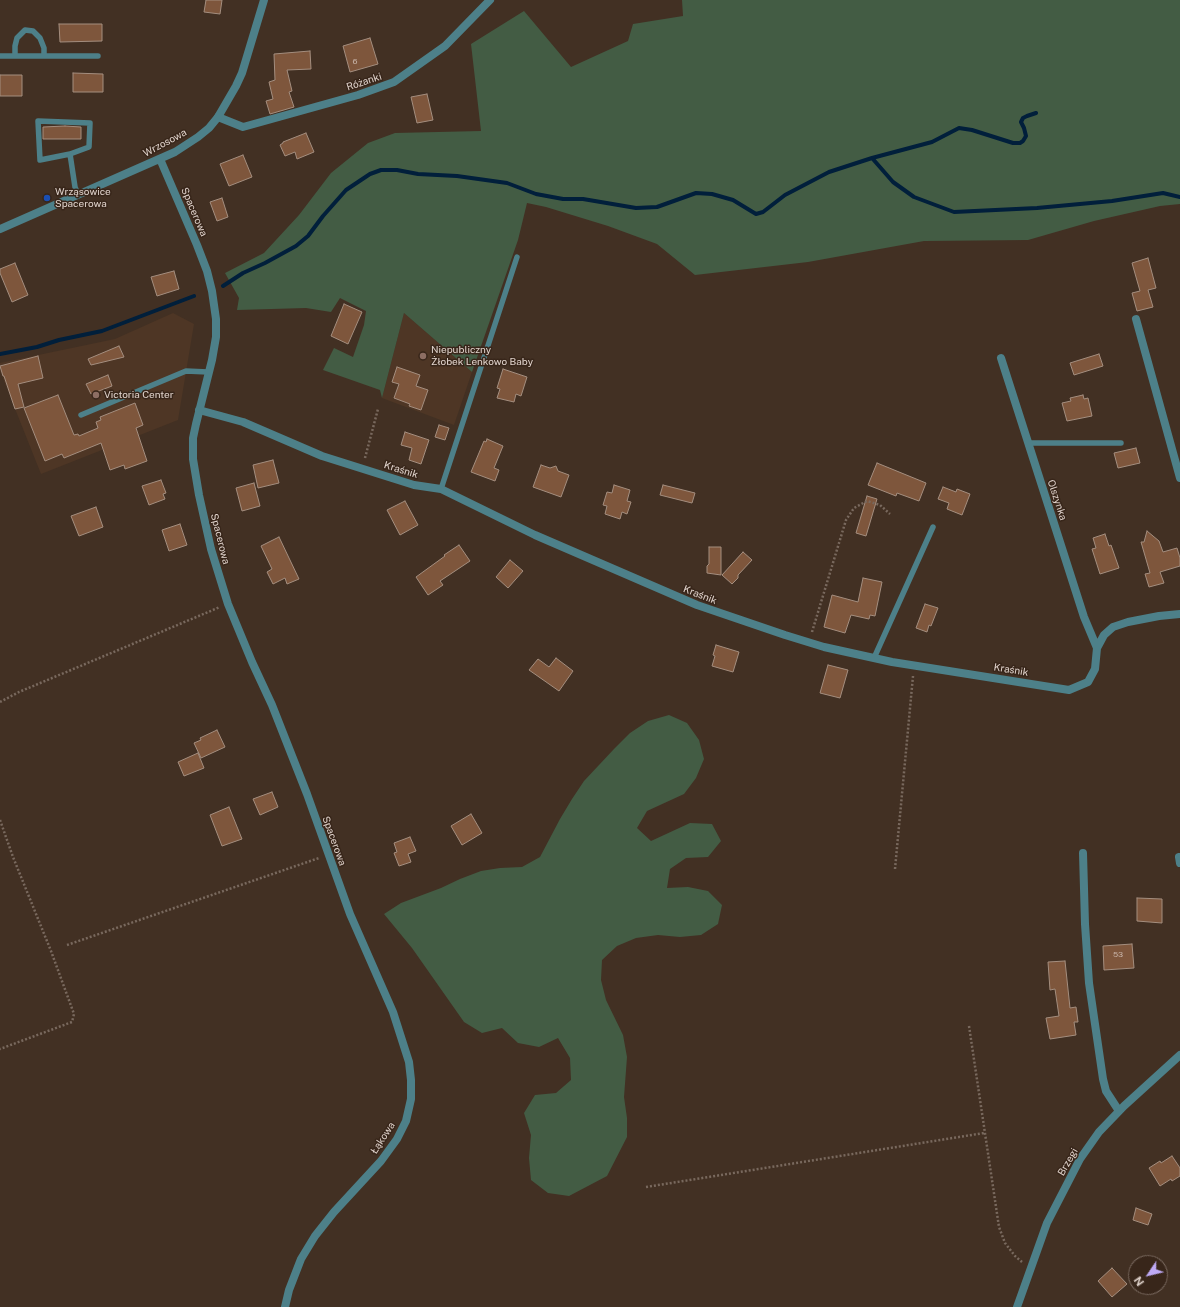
<!DOCTYPE html>
<html>
<head>
<meta charset="utf-8">
<style>
  body { margin:0 }
  #map { position:relative; width:1180px; height:1307px; overflow:hidden; background:#423023; font-family:"Public Sans",sans-serif }
  canvas { display:block }
  .north { position:absolute; left:1128px; top:1255px; width:40px; height:40px; box-sizing:border-box; background:#38261a; border:1px solid #7c6c62; border-radius:50%; rotate:235deg; font-size:11px; font-weight:700; line-height:16px; text-align:center; color:#e1d4cd }
  .north::after { content:''; display:block; margin:auto; width:14px; height:18px; background:#bea9f4; clip-path:polygon(50% 0,100% 100%,50% 72%,0 100%) }
</style>
</head>
<body>
<div id="map">
<canvas width="1180" height="1307"></canvas>
<div class="north">N</div>
</div>
<script>
const context = document.querySelector('canvas').getContext('2d');
context.lineJoin = 'round';
function fillPath(path, color) { context.fillStyle = color; context.fill(path, 'evenodd'); }
const shape = rows => new Path2D(rows.map(r => 'M' + r).join(''));
function strokePath(path, color, width, dash) { context.strokeStyle = color; context.lineWidth = width; context.lineCap = dash ? 'butt' : 'round'; context.setLineDash(dash || []); context.stroke(path); }
function label(font, color, halo, rows, align = 'center') {
  context.font = font + ' "Public Sans",sans-serif'; context.lineWidth = 3; context.setLineDash([]); context.textBaseline = 'middle'; context.strokeStyle = halo; context.fillStyle = color; for (const [text, x, y, turn = 0] of rows) {
    context.save(); context.translate(x, y); context.rotate((+turn || 0) * Math.PI / 180); context.textAlign = isNaN(turn) ? turn : align; if (halo) context.strokeText(text, 0, 0); context.fillText(text, 0, 0); context.restore();
  }
}
const built = shape([
  [173,313,194,324,178,420,41,474,0,371,0,363,115,339],
  [404,313,472,372,454,425,382,398]
]);
const green = shape([
  [682,0,1180,0,1180,204,1160,206,1094,221,1028,240,924,241,808,262,695,275,657,244,608,226,546,207,527,203,518,240,472,372,404,313,382,398,380,390,323,370,334,348,353,357,364,325,366,311,340,298,331,312,306,308,237,310,239,298,225,273,264,253,299,215,331,173,368,143,395,133,481,131,471,44,524,11,571,67,628,41,633,24,683,16],
  [669,715,687,723,699,740,704,759,696,778,684,794,647,811,637,828,651,841,690,823,712,824,721,841,708,857,686,858,670,869,667,888,688,887,708,891,722,905,718,924,701,935,680,937,658,935,636,938,617,946,602,960,601,980,606,1000,623,1035,627,1057,624,1097,627,1118,627,1137,607,1176,569,1196,548,1193,531,1180,529,1158,531,1135,524,1113,535,1095,556,1093,571,1080,570,1058,558,1038,539,1047,518,1043,502,1028,482,1033,464,1022,412,948,384,914,401,903,441,888,460,879,481,871,500,868,522,867,540,857,560,819,572,799,584,781,614,749,630,733,648,721]
]);
const stream = shape([
  [872,158,893,182,914,197,954,212,1037,208,1112,201,1163,193,1180,197],
  [223,286,243,273,265,263,296,246,308,236,323,216,346,190,370,174,381,170,397,170,418,174,457,176,507,183,536,194,563,199,583,199,636,208,657,207,696,193,712,194,733,200,756,214,763,212,785,195,829,172,872,158,932,142,959,128,972,130,1013,143,1020,143,1023,141,1026,136,1024,128,1021,122,1023,118,1027,116,1036,113],
  [0,354,37,347,59,340,102,331,194,296]
]);
const building = shape([
  [206,0,222,0,220,14,204,12,206,0],
  [59,24,102,24,102,41,60,42,59,24],
  [370,38,378,64,350,72,343,46,370,38],
  [310,51,311,69,287,70,292,91,289,92,294,107,270,114,266,101,273,99,269,82,275,80,274,54,310,51],
  [73,73,103,74,103,92,73,92,73,73],
  [0,75,22,75,22,96,0,96,0,75],
  [427,94,433,120,417,123,411,97,427,94],
  [65,126,81,127,81,139,43,139,43,127,65,126],
  [306,133,314,152,297,159,295,152,285,156,280,145,283,143,283,142,306,133],
  [243,155,252,177,229,186,220,164,243,155],
  [222,198,228,217,217,221,210,202,222,198],
  [1148,258,1156,288,1148,290,1153,307,1137,311,1132,293,1140,291,1132,263,1148,258],
  [15,263,28,295,12,302,0,273,0,269,15,263],
  [174,271,179,289,157,296,151,277,174,271],
  [344,304,362,312,348,344,331,336,344,304],
  [119,346,124,357,91,365,88,359,119,346],
  [1099,354,1103,366,1074,375,1070,363,1099,354],
  [38,356,43,378,18,384,24,407,15,409,4,376,3,376,0,366,38,356],
  [397,367,420,375,416,386,428,390,421,410,409,406,410,404,394,398,399,384,392,382,397,367],
  [503,369,527,377,521,396,516,394,514,402,497,398,500,389,497,388,503,369],
  [108,375,112,386,91,394,86,384,108,375],
  [58,395,74,435,78,434,79,436,98,428,96,422,101,420,100,417,135,403,143,425,136,428,147,461,125,469,124,465,110,470,101,443,64,458,62,454,45,461,24,408,58,395],
  [1083,395,1084,399,1088,398,1092,416,1067,421,1062,403,1071,401,1070,398,1083,395],
  [439,425,449,428,445,440,435,437,439,425],
  [405,432,429,440,421,464,409,460,412,448,401,445,405,432],
  [487,439,503,446,494,468,499,470,495,481,471,472,484,441,486,442,487,439],
  [1136,448,1140,463,1118,468,1114,453,1136,448],
  [273,460,279,483,258,488,253,465,273,460],
  [877,463,926,483,919,501,897,493,896,496,868,485,877,463],
  [541,465,550,468,556,466,558,471,569,475,561,497,533,487,541,465],
  [161,480,166,493,163,494,165,499,149,505,142,486,161,480],
  [254,483,260,506,242,511,236,488,254,483],
  [614,485,630,490,627,501,631,502,627,514,622,512,620,519,605,514,607,506,603,505,607,492,612,493,614,485],
  [663,485,695,493,692,503,660,495,663,485],
  [943,487,956,492,957,489,970,494,962,515,947,509,949,503,938,499,943,487],
  [867,496,877,499,866,536,856,533,867,496],
  [405,501,418,525,400,535,387,510,405,501],
  [96,507,103,527,79,536,71,516,96,507],
  [180,524,187,545,169,551,162,530,180,524],
  [1147,531,1159,541,1163,552,1177,548,1180,558,1180,566,1160,572,1164,583,1149,587,1145,574,1150,573,1141,542,1144,542,1147,531],
  [1105,534,1109,546,1111,545,1119,568,1100,574,1092,549,1096,548,1093,538,1105,534],
  [279,537,299,579,287,584,285,578,273,584,267,572,272,569,261,546,279,537],
  [459,545,470,561,440,581,443,585,428,595,416,577,445,556,444,555,459,545],
  [709,547,721,547,721,575,707,573,707,566,709,564,709,547],
  [743,552,752,560,738,575,738,578,732,584,722,575,743,552],
  [510,560,523,571,508,588,496,577,510,560],
  [863,578,882,582,875,616,870,615,869,619,851,615,845,633,824,627,832,595,858,602,863,578],
  [925,604,938,608,931,626,929,625,927,632,916,628,925,604],
  [716,645,739,652,733,672,712,666,715,656,713,655,716,645],
  [556,658,573,671,559,691,529,670,538,659,549,667,556,658],
  [828,665,848,670,840,698,820,693,828,665],
  [217,730,225,747,201,758,194,743,201,740,200,738,217,730],
  [198,753,204,768,184,776,178,762,198,753],
  [272,792,278,807,260,815,253,799,272,792],
  [229,807,242,839,222,846,210,815,229,807],
  [471,814,482,833,462,845,451,826,471,814],
  [410,837,416,851,408,854,411,862,399,866,394,853,397,852,394,843,410,837],
  [1137,898,1162,899,1162,923,1137,921,1137,898],
  [1132,944,1134,968,1104,970,1103,946,1132,944],
  [1065,961,1070,1008,1076,1007,1078,1022,1074,1022,1076,1035,1050,1039,1046,1018,1059,1016,1055,989,1050,990,1048,962,1065,961],
  [1172,1156,1180,1168,1180,1176,1172,1181,1171,1179,1160,1186,1149,1168,1160,1161,1161,1163,1172,1156],
  [1136,1208,1152,1214,1148,1225,1133,1220,1136,1208],
  [1112,1268,1127,1284,1112,1297,1098,1281,1112,1268]
]);
const path = shape([
  [365,458,378,409],
  [812,632,846,520,854,508,867,501,880,505,890,514],
  [0,702,19,692,220,607],
  [0,820,13,857,51,951,74,1014,72,1022,0,1049],
  [895,869,913,676],
  [67,945,319,858],
  [969,1026,999,1227,1005,1243,1015,1256,1022,1262],
  [646,1187,984,1133]
]);
const service = shape([
  [0,56,98,56],
  [15,56,15,46,17,38,25,30,33,31,40,38,44,48,44,56],
  [70,154,89,147,90,123,38,121,40,160,70,154,75,187,78,195],
  [81,415,186,371,208,372],
  [1028,443,1121,443],
  [441,489,517,257],
  [874,658,933,527]
]);
const minor = shape([
  [218,117,243,127,358,95,394,82,445,46,490,0],
  [1136,319,1180,478],
  [1001,358,1084,617,1097,648],
  [199,410,243,422,322,456,414,485,441,489,535,535,697,605,785,635,824,647,892,662,1069,690,1088,682,1095,669,1097,648,1104,635,1113,627,1128,622,1159,616,1180,614],
  [1083,853,1085,924,1089,983,1103,1079,1106,1091,1119,1111],
  [1179,857,1180,863],
  [1017,1307,1047,1223,1080,1159,1099,1132,1124,1106,1180,1055]
]);
const tertiary = shape([
  [160,159,197,245,207,271,212,291,216,319,216,337,212,360,196,424,193,438,193,459,199,495,211,549,228,604,252,662,272,705,307,794,350,914,393,1012,409,1062,411,1080,411,1099,406,1121,397,1139,381,1161,334,1212,315,1236,301,1259,289,1290,285,1307],
  [0,229,175,152,198,137,209,128,218,117,236,86,242,73,264,0]
]);
const markers = [
  [47,198,4,"#1a4fb4"],
  [423,356,4,"#8d6e63"],
  [96,395,4,"#8d6e63"]
];
const numberNames = [
  ["6",355,62],
  ["53",1118,955]
];
const streetNames = [
  ["Różanki",364,82,-18],
  ["Wrzosowa",165,143,-28],
  ["Spacerowa",194,212,67],
  ["Kraśnik",401,470,17],
  ["Olszynka",1057,500,72],
  ["Spacerowa",220,539,76],
  ["Kraśnik",700,595,21],
  ["Kraśnik",1011,670,9],
  ["Spacerowa",334,841,70],
  ["Łąkowa",383,1138,-57],
  ["Brzegi",1068,1162,-60]
];
const poiNames = [
  ["Wrząsowice",55,192],
  ["Spacerowa",55,204],
  ["Niepubliczny",431,350],
  ["Żłobek Lenkowo Baby",431,362],
  ["Victoria Center",104,395]
];
fillPath(built, '#4e3625');
fillPath(green, '#435c44');
strokePath(stream, '#011f3b', 4);
fillPath(building, '#7e563c');
strokePath(building, '#a48e7f', 1);
strokePath(path, '#79695e', 2.5, [2, 2]);
strokePath(service, '#4d8089', 5.5);
strokePath(minor, '#4d8089', 8);
strokePath(tertiary, '#4d8089', 8);
for (const [x, y, r, color] of markers) { const dot = new Path2D(); dot.arc(x, y, r, 0, 2 * Math.PI); context.fillStyle = color; context.fill(dot); strokePath(dot, '#38261a', 1.5); }
label('8px', '#c8b4a9', null, numberNames);
label('10px', '#e1d4cd', '#38261a', streetNames);
label('10px', '#e1d4cd', '#38261a', poiNames, 'left');
</script>
</body>
</html>
